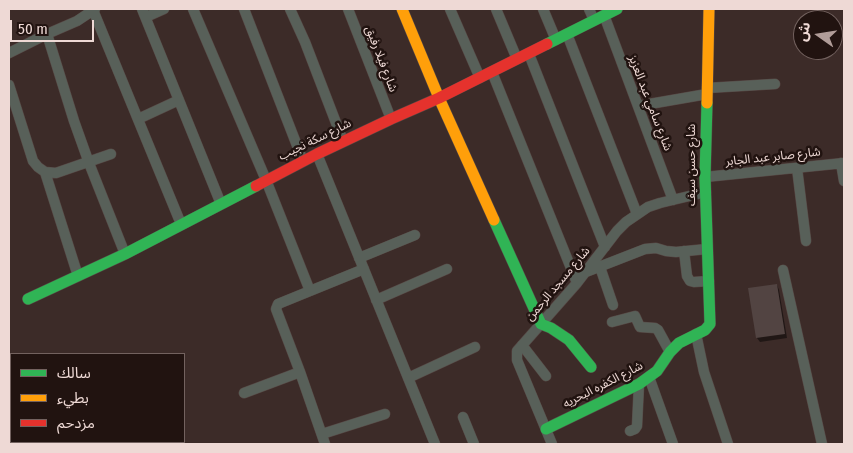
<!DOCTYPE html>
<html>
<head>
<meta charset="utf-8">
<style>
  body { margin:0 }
  #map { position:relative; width:853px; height:453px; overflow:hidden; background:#3c2b28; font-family:"Fira Sans Condensed","Noto Sans Arabic",sans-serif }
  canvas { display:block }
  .frame { position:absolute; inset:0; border:10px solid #eed9d5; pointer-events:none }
  .legend { position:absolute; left:10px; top:353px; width:175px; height:90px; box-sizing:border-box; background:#211310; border:1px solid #73625f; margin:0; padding:6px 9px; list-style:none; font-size:15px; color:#eed9d5 }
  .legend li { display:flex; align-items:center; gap:10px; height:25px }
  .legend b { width:25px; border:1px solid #73625f }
  .north { position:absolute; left:793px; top:10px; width:50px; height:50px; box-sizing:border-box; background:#211310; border:1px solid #73625f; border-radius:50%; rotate:283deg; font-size:14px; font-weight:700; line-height:20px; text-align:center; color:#eed9d5 }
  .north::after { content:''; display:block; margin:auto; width:18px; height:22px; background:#b09c98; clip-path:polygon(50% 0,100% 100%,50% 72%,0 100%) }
  .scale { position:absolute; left:10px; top:20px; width:84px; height:22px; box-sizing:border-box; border:2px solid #eed9d5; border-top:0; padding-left:6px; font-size:15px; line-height:18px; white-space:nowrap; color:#eed9d5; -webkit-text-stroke:4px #211310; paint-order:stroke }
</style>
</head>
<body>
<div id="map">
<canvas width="853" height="453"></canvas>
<div class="frame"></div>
<ul class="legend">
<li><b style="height:6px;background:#30b455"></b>سالك</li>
<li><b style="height:6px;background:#ff9f0a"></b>بطيء</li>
<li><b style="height:6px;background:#e5322d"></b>مزدحم</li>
</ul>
<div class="north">ش</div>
<div class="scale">50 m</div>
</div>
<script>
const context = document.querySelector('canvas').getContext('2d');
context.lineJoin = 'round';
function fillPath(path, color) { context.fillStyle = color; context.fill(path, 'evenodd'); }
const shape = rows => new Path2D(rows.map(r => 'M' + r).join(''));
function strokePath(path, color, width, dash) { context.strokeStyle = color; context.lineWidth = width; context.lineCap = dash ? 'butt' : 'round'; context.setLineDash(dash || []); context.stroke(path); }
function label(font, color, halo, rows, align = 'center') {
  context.font = font + ' "Fira Sans Condensed","Noto Sans Arabic",sans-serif'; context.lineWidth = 5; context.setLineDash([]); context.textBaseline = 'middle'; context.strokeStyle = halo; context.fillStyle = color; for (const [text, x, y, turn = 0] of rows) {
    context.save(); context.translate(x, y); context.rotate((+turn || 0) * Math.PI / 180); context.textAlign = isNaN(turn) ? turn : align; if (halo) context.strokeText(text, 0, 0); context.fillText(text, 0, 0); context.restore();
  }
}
const shadow = shape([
  [777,285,779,290,787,338,760,342,757,338]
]);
const building = shape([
  [777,284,785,334,756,338,748,288]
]);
const street = shape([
  [95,9,77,21,47,34,74,121,89,163,125,254],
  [142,9,221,204],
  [193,9,266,180,310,291],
  [244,9,303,161],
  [290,9,305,42,343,141],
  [348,9,391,119],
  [450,9,480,78],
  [496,9,517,59],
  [543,9,556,40],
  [589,9,594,20],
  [93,10,181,224],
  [604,15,673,200],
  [146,17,164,9],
  [567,34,637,214],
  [9,53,47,34],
  [529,54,605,247],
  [492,72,577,283],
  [9,85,33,161,38,167,45,172,56,173,111,154],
  [707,88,775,84],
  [638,106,707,94],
  [138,119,179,100],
  [317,154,435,444],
  [841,163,844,181],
  [797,168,806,241],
  [45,172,78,276],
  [705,177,844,163],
  [684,251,687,276,690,281,694,282,709,281],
  [359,258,415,235],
  [600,267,613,305],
  [783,270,822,444],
  [586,272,645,249,656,248,666,251,676,252,707,249],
  [376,300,447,269],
  [612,322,635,316,640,327,655,328,658,330,670,352],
  [696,334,704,372,728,444],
  [522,345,546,376],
  [649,377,673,444],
  [408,378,475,347],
  [244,393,300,372],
  [463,417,474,444],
  [630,431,635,429,637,426,639,384],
  [322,434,385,414],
  [325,444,300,372,276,309,278,304,364,269],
  [552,444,517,360,517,351,577,283,617,231,626,222,648,207,660,203,706,192]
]);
const fast = shape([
  [547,44,617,9],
  [494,220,541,324,551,328,569,340,591,367],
  [28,299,125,254,256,186],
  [546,429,639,384,657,371,670,352,679,343,705,330,710,324,705,177,707,103]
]);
const slow = shape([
  [402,9,439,98,494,220],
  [707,103,709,9]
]);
const jam = shape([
  [256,186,317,154,391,119,439,98,547,44]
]);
const streetNames = [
  ["شارع فيلا رفيق",381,59,69],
  ["شارع سامي عبد العزيز",650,103,69],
  ["شارع سكة نجيب",315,140,-26],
  ["شارع صابر عبد الجابر",773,157,-6],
  ["شارع حسن سيف",692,165,-90],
  ["شارع مسجد الرحمن",558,284,-50],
  ["شارع الكفره البحريه",603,385,-27]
];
fillPath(shadow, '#0007');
fillPath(building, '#524442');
strokePath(street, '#574845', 11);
strokePath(fast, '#574845', 12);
strokePath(slow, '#574845', 12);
strokePath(jam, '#574845', 12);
strokePath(street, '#586059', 10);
strokePath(fast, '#30b455', 11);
strokePath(slow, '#ff9f0a', 11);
strokePath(jam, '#e5322d', 11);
label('12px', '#eed9d5', '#211310', streetNames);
</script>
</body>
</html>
